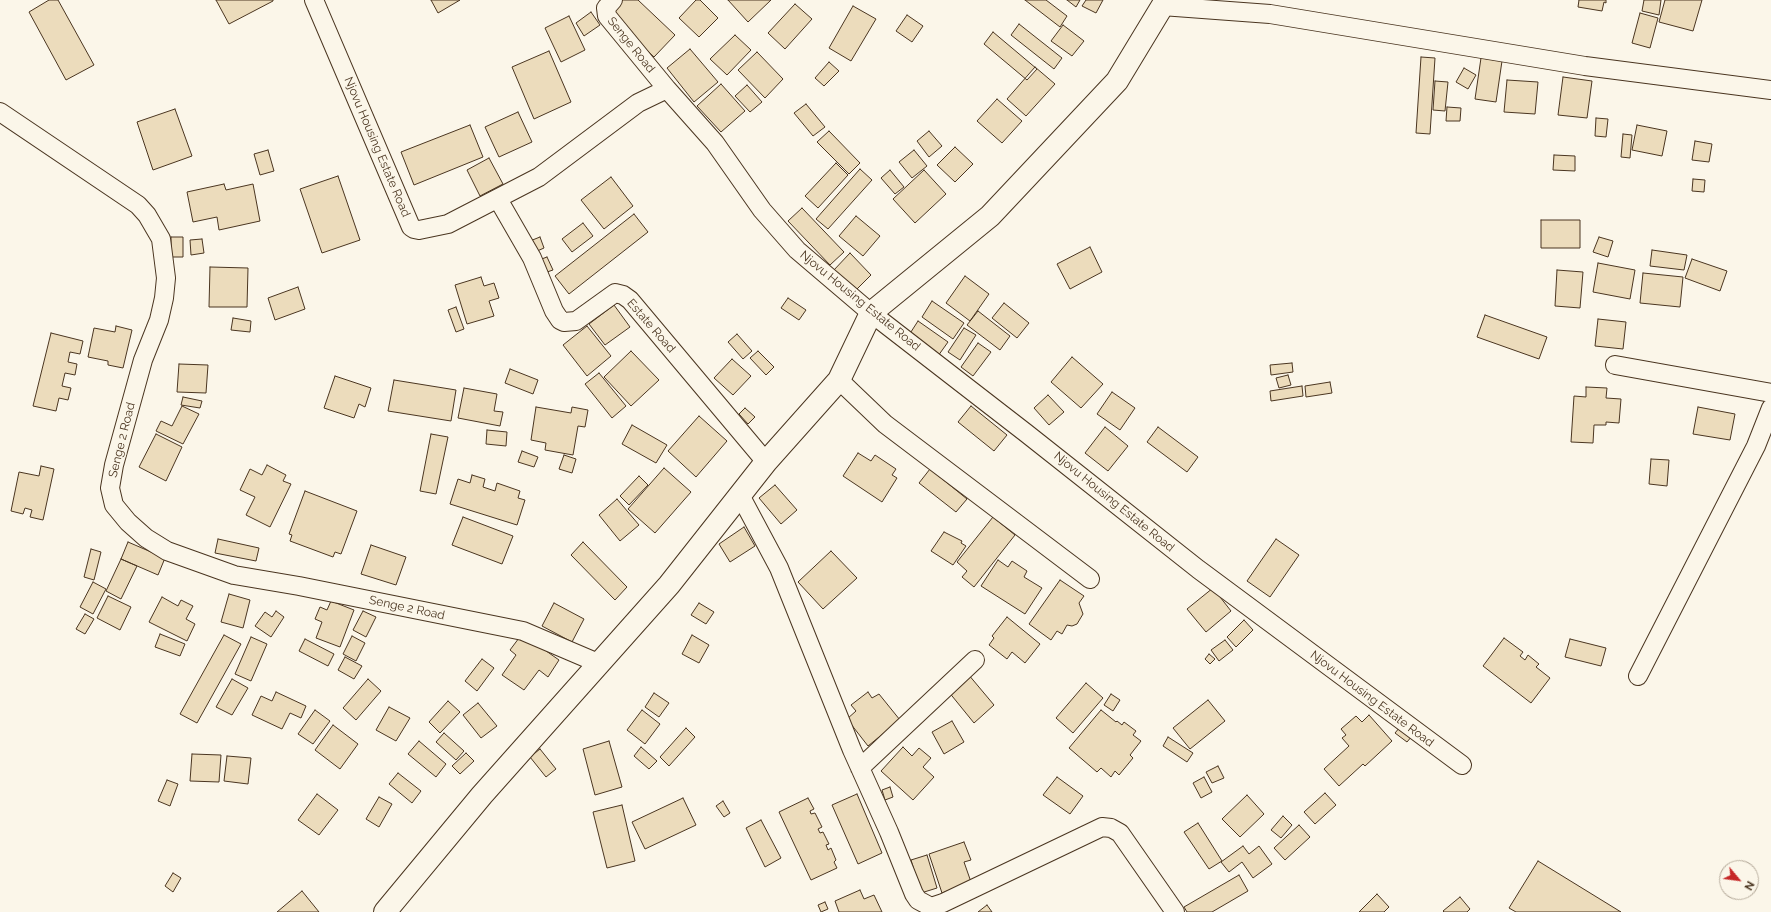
<!DOCTYPE html>
<html>
<head>
<meta charset="utf-8">
<style>
  body { margin:0 }
  #map { position:relative; width:1771px; height:912px; overflow:hidden; background:#fbf6e9; font-family:Raleway,sans-serif }
  canvas { display:block }
  .north { position:absolute; left:1719px; top:860px; width:40px; height:40px; box-sizing:border-box; background:#fbf6e9; border:1px solid #b4a999; border-radius:50%; rotate:119deg; font-size:11px; font-weight:700; line-height:16px; text-align:center; color:#4a3520 }
  .north::after { content:''; display:block; margin:auto; width:14px; height:18px; background:#c62828; clip-path:polygon(50% 0,100% 100%,50% 72%,0 100%) }
</style>
</head>
<body>
<div id="map">
<canvas width="1771" height="912"></canvas>
<div class="north">N</div>
</div>
<script>
const context = document.querySelector('canvas').getContext('2d');
context.lineJoin = 'round';
function fillPath(path, color) { context.fillStyle = color; context.fill(path, 'evenodd'); }
const shape = rows => new Path2D(rows.map(r => 'M' + r).join(''));
function strokePath(path, color, width, dash) { context.strokeStyle = color; context.lineWidth = width; context.lineCap = dash ? 'butt' : 'round'; context.setLineDash(dash || []); context.stroke(path); }
function label(font, color, halo, rows, align = 'center') {
  context.font = font + ' Raleway,sans-serif'; context.lineWidth = 3; context.setLineDash([]); context.textBaseline = 'middle'; context.strokeStyle = halo; context.fillStyle = color; for (const [text, x, y, turn = 0] of rows) {
    context.save(); context.translate(x, y); context.rotate((+turn || 0) * Math.PI / 180); context.textAlign = isNaN(turn) ? turn : align; if (halo) context.strokeText(text, 0, 0); context.fillText(text, 0, 0); context.restore();
  }
}
const building = shape([
  [49,0,58,0,94,65,66,80,29,12,49,0],
  [216,0,273,0,273,1,229,24,216,0],
  [431,0,460,0,438,13,431,0],
  [617,0,638,0,675,35,654,57,606,12,617,0],
  [696,0,700,0,718,18,699,37,679,18,696,0],
  [728,0,771,0,748,22,728,0],
  [1025,0,1046,0,1067,16,1060,27,1025,0],
  [1067,0,1080,0,1076,7,1067,0],
  [1086,0,1103,0,1096,13,1082,6,1086,0],
  [1579,0,1606,0,1606,3,1604,2,1602,11,1578,7,1579,0],
  [1644,0,1661,0,1659,15,1642,11,1644,0],
  [1665,0,1702,0,1693,31,1659,22,1665,0],
  [795,4,812,19,785,49,768,33,795,4],
  [853,6,876,19,851,61,829,48,853,6],
  [591,12,600,25,584,36,576,23,591,12],
  [1640,13,1658,18,1650,48,1632,43,1640,13],
  [907,15,923,26,912,42,896,31,907,15],
  [569,16,585,50,561,62,545,28,569,16],
  [1019,24,1062,58,1054,69,1011,35,1019,24],
  [1063,25,1084,41,1072,56,1051,41,1063,25],
  [993,32,1037,69,1027,80,984,44,993,32],
  [735,35,751,50,727,75,710,59,735,35],
  [690,49,718,82,694,102,667,68,690,49],
  [549,51,571,102,534,119,512,67,549,51],
  [757,52,783,79,765,98,738,70,757,52],
  [1421,57,1435,58,1430,134,1416,133,1421,57],
  [1481,58,1502,61,1496,102,1475,99,1481,58],
  [829,62,839,71,824,86,815,78,829,62],
  [1035,67,1055,84,1026,116,1007,99,1035,67],
  [1464,68,1476,75,1468,89,1456,82,1464,68],
  [1563,77,1592,81,1587,118,1558,115,1563,77],
  [1507,80,1538,82,1535,114,1504,112,1507,80],
  [1435,81,1448,82,1445,111,1433,110,1435,81],
  [721,84,745,111,721,132,697,106,721,84],
  [747,85,762,102,750,112,735,96,747,85],
  [997,99,1022,121,1002,143,977,121,997,99],
  [806,104,825,127,813,136,794,113,806,104],
  [1447,107,1461,108,1460,121,1446,121,1447,107],
  [175,109,192,156,153,170,137,122,175,109],
  [518,112,532,142,499,157,485,127,518,112],
  [1596,118,1608,119,1606,137,1595,136,1596,118],
  [470,125,483,157,414,185,401,152,470,125],
  [1637,125,1667,131,1662,156,1632,150,1637,125],
  [829,131,860,163,849,174,817,142,829,131],
  [929,131,942,146,929,157,917,141,929,131],
  [1623,134,1632,135,1630,158,1621,157,1623,134],
  [1695,141,1712,144,1709,162,1692,160,1695,141],
  [955,147,973,164,955,182,937,165,955,147],
  [268,150,274,171,260,175,254,154,268,150],
  [914,150,927,166,912,178,899,162,914,150],
  [1554,155,1575,156,1575,171,1553,170,1554,155],
  [489,158,503,184,480,196,467,170,489,158],
  [836,163,848,175,818,208,805,196,836,163],
  [860,169,872,180,828,229,816,219,860,169],
  [890,170,904,187,895,194,881,178,890,170],
  [924,170,946,194,915,223,893,199,924,170],
  [338,176,360,240,322,253,300,189,338,176],
  [611,177,633,206,604,229,581,200,611,177],
  [1693,179,1705,180,1704,192,1692,191,1693,179],
  [224,184,226,190,253,184,260,221,219,230,217,217,193,222,187,192,224,184],
  [802,208,844,252,830,265,788,221,802,208],
  [634,214,648,232,569,294,555,276,634,214],
  [856,216,880,236,863,256,839,236,856,216],
  [1541,220,1580,220,1580,248,1541,248,1541,220],
  [583,223,593,236,572,252,562,239,583,223],
  [171,237,183,237,183,257,171,257,171,237],
  [540,237,544,248,535,252,530,241,540,237],
  [1599,237,1613,241,1608,257,1593,252,1599,237],
  [202,239,204,253,191,255,190,240,202,239],
  [1090,247,1102,272,1070,289,1057,264,1090,247],
  [1652,250,1687,255,1684,270,1650,266,1652,250],
  [850,253,871,275,854,292,833,271,850,253],
  [547,257,553,270,544,273,539,260,547,257],
  [1692,259,1727,271,1720,291,1685,278,1692,259],
  [1598,263,1635,270,1630,299,1593,292,1598,263],
  [210,267,248,268,247,307,209,307,210,267],
  [1557,270,1583,272,1580,308,1555,306,1557,270],
  [1643,273,1683,277,1680,307,1640,303,1643,273],
  [965,276,989,294,970,321,946,303,965,276],
  [481,277,484,286,494,283,499,298,489,301,494,316,467,324,455,285,481,277],
  [298,287,305,309,275,320,268,298,298,287],
  [788,298,806,310,799,320,781,308,788,298],
  [932,301,964,323,953,339,922,317,932,301],
  [1004,303,1029,323,1017,338,992,318,1004,303],
  [614,305,630,327,605,345,589,324,614,305],
  [456,307,464,329,456,332,448,310,456,307],
  [978,311,1010,336,1000,350,967,325,978,311],
  [1485,315,1547,337,1539,359,1477,337,1485,315],
  [233,318,251,321,250,332,231,330,233,318],
  [1598,319,1626,322,1623,349,1595,346,1598,319],
  [918,321,948,342,938,356,909,335,918,321],
  [116,326,132,330,123,368,108,365,108,361,88,357,94,328,115,332,116,326],
  [587,326,611,356,587,376,563,345,587,326],
  [964,328,976,335,960,360,948,352,964,328],
  [51,333,83,341,80,354,70,352,68,362,77,364,75,375,65,373,62,386,71,388,68,400,59,398,56,411,33,406,51,333],
  [737,334,752,351,743,359,728,342,737,334],
  [978,343,991,352,973,376,961,367,978,343],
  [631,351,659,380,631,406,604,377,631,351],
  [758,351,774,367,766,375,750,358,758,351],
  [1072,357,1103,384,1081,408,1051,382,1072,357],
  [732,359,751,376,733,395,714,378,732,359],
  [1292,363,1293,372,1271,375,1270,365,1292,363],
  [179,364,208,365,206,393,177,392,179,364],
  [510,369,538,380,533,394,505,383,510,369],
  [599,373,626,406,612,418,585,384,599,373],
  [1288,375,1291,385,1279,388,1276,378,1288,375],
  [335,376,371,388,365,407,359,404,354,418,324,408,335,376],
  [394,380,456,390,451,421,388,411,394,380],
  [1330,382,1332,393,1306,397,1305,386,1330,382],
  [1302,386,1303,396,1271,401,1270,391,1302,386],
  [1586,387,1607,388,1606,398,1621,399,1619,423,1606,422,1606,425,1594,425,1593,443,1571,442,1574,396,1586,397,1586,387],
  [464,388,497,394,494,411,503,412,500,426,458,418,464,388],
  [1112,392,1135,408,1120,430,1097,414,1112,392],
  [1048,395,1064,412,1049,425,1034,408,1048,395],
  [183,397,202,401,200,408,181,405,183,397],
  [182,406,199,414,183,444,156,431,161,421,172,426,182,406],
  [971,406,1007,435,994,451,958,422,971,406],
  [536,407,571,413,572,407,588,410,585,427,578,426,573,455,545,450,546,443,531,440,536,407],
  [1698,407,1735,414,1730,440,1693,434,1698,407],
  [745,408,755,417,748,424,739,414,745,408],
  [699,416,727,441,696,477,668,451,699,416],
  [632,425,667,445,656,463,622,444,632,425],
  [1105,427,1128,446,1108,471,1085,453,1105,427],
  [1158,427,1198,457,1187,472,1147,442,1158,427],
  [487,430,507,432,506,446,486,444,487,430],
  [156,434,182,447,166,481,139,467,156,434],
  [431,434,448,437,436,494,420,491,431,434],
  [522,451,538,457,534,467,518,462,522,451],
  [858,453,871,461,875,455,896,469,892,475,897,478,882,502,843,476,858,453],
  [564,455,576,459,572,473,559,469,564,455],
  [1651,459,1669,460,1667,486,1649,484,1651,459],
  [267,465,286,475,283,481,291,484,270,527,246,515,255,497,240,490,250,469,262,475,267,465],
  [41,466,54,469,43,520,30,517,32,510,25,508,23,514,11,511,19,472,39,476,41,466],
  [664,468,691,492,655,533,628,509,664,468],
  [930,469,967,499,956,512,919,483,930,469],
  [472,475,485,479,483,487,495,491,497,483,520,491,518,498,525,500,517,525,450,504,458,479,470,483,472,475],
  [639,476,648,485,629,505,620,496,639,476],
  [775,485,797,510,781,524,759,498,775,485],
  [305,491,357,511,341,554,335,552,333,557,290,541,292,535,289,534,305,491],
  [617,499,639,525,620,541,599,515,617,499],
  [463,517,513,536,502,564,452,545,463,517],
  [993,517,1015,535,974,587,962,577,967,571,957,562,993,517],
  [744,527,755,546,730,562,719,544,744,527],
  [944,532,962,541,961,543,966,546,953,565,931,551,944,532],
  [218,539,259,548,256,561,215,553,218,539],
  [1276,539,1299,555,1270,597,1247,581,1276,539],
  [128,542,165,558,158,575,121,559,128,542],
  [583,542,627,587,615,600,571,555,583,542],
  [371,545,406,557,396,585,361,574,371,545],
  [91,549,101,552,94,580,84,577,91,549],
  [831,551,857,578,823,609,798,582,831,551],
  [121,559,137,566,121,599,106,591,121,559],
  [998,560,1008,567,1012,561,1027,571,1024,577,1042,588,1025,614,981,586,998,560],
  [1060,580,1084,596,1079,603,1083,614,1077,624,1072,626,1067,625,1062,634,1057,631,1051,640,1029,624,1060,580],
  [93,582,106,589,93,614,80,607,93,582],
  [1213,588,1231,611,1206,632,1187,609,1213,588],
  [229,594,250,600,243,628,221,622,229,594],
  [108,596,131,607,120,630,97,618,108,596],
  [162,597,178,606,181,600,193,606,186,619,195,624,187,641,149,622,162,597],
  [331,601,354,610,340,647,316,638,322,622,315,619,320,607,327,610,331,601],
  [554,603,584,619,572,642,542,626,554,603],
  [699,603,714,612,706,624,691,615,699,603],
  [276,611,284,617,271,637,255,626,265,612,272,617,276,611],
  [363,611,376,617,366,637,353,630,363,611],
  [85,614,94,619,85,634,76,629,85,614],
  [1007,617,1040,644,1025,663,1012,652,1007,659,989,645,994,638,992,636,1007,617],
  [1244,620,1253,630,1236,647,1227,637,1244,620],
  [160,634,185,644,180,656,155,647,160,634],
  [522,634,559,660,548,677,539,670,524,690,502,675,516,655,510,650,522,634],
  [224,635,241,644,197,723,180,714,224,635],
  [692,635,709,645,699,663,682,654,692,635],
  [352,636,365,643,356,661,343,654,352,636],
  [251,637,267,644,251,681,235,674,251,637],
  [1504,638,1523,652,1520,656,1525,660,1528,655,1539,664,1536,667,1550,678,1531,703,1483,666,1504,638],
  [305,639,334,654,328,666,299,651,305,639],
  [1570,639,1606,648,1601,666,1565,657,1570,639],
  [1225,640,1233,650,1219,661,1211,650,1225,640],
  [1209,654,1215,659,1210,664,1205,659,1209,654],
  [345,657,362,666,354,679,338,670,345,657],
  [482,659,494,668,477,691,465,681,482,659],
  [968,674,994,705,974,723,948,691,968,674],
  [232,679,248,688,232,715,216,707,232,679],
  [368,679,381,691,356,720,343,708,368,679],
  [1086,683,1103,698,1073,733,1056,718,1086,683],
  [276,692,306,706,301,718,290,713,282,729,252,715,261,696,272,701,276,692],
  [868,692,872,698,879,694,900,720,868,746,847,719,856,711,851,705,868,692],
  [654,693,669,703,659,717,645,707,654,693],
  [1111,694,1120,700,1113,711,1104,705,1111,694],
  [1208,700,1225,721,1190,749,1173,728,1208,700],
  [448,701,460,712,440,733,429,722,448,701],
  [478,703,497,726,481,738,463,715,478,703],
  [389,707,410,718,396,741,376,730,389,707],
  [315,710,330,721,313,744,298,734,315,710],
  [642,710,660,724,645,744,627,730,642,710],
  [1101,710,1116,722,1117,721,1122,725,1124,722,1136,731,1133,735,1141,741,1130,755,1133,758,1119,775,1115,771,1111,777,1101,768,1097,772,1069,748,1101,710],
  [1369,715,1392,741,1365,766,1363,764,1339,786,1324,769,1349,746,1342,738,1346,735,1341,729,1356,716,1362,722,1369,715],
  [952,721,964,742,944,754,932,732,952,721],
  [333,725,358,744,340,769,315,750,333,725],
  [1400,727,1412,736,1407,742,1395,733,1400,727],
  [686,728,695,737,669,766,660,757,686,728],
  [444,733,464,751,456,760,436,742,444,733],
  [1168,737,1193,753,1187,762,1163,746,1168,737],
  [419,741,446,764,436,777,408,754,419,741],
  [609,741,622,787,595,795,583,749,609,741],
  [641,747,657,761,649,769,634,756,641,747],
  [903,747,912,756,919,748,931,758,923,767,934,777,913,800,881,771,903,747],
  [540,749,556,769,546,777,530,757,540,749],
  [466,753,474,761,460,774,452,766,466,753],
  [192,754,221,755,219,782,190,781,192,754],
  [227,756,251,758,248,784,224,781,227,756],
  [1218,766,1224,778,1212,783,1206,772,1218,766],
  [398,773,421,791,412,803,389,784,398,773],
  [1057,777,1083,796,1070,814,1043,795,1057,777],
  [1204,777,1212,792,1201,798,1193,783,1204,777],
  [167,780,178,784,170,806,158,801,167,780],
  [890,787,893,797,885,800,882,790,890,787],
  [1325,793,1336,805,1315,824,1304,812,1325,793],
  [317,794,338,810,319,835,298,820,317,794],
  [857,794,882,853,858,864,832,805,857,794],
  [1247,795,1264,814,1240,837,1222,819,1247,795],
  [379,797,392,804,379,827,366,819,379,797],
  [683,798,696,825,645,849,632,822,683,798],
  [808,798,814,809,810,811,811,814,815,813,822,827,818,829,820,833,823,832,829,844,826,845,828,850,831,848,836,860,834,862,837,868,811,880,779,812,808,798],
  [723,801,730,813,724,817,716,806,723,801],
  [622,805,635,861,607,868,593,812,622,805],
  [1283,816,1292,825,1281,838,1271,830,1283,816],
  [761,820,781,858,765,867,746,828,761,820],
  [1198,823,1222,861,1209,869,1184,832,1198,823],
  [1299,825,1310,837,1285,860,1274,848,1299,825],
  [964,842,971,860,964,862,971,882,942,893,929,854,964,842],
  [1243,846,1249,854,1259,846,1272,864,1253,878,1242,862,1229,872,1221,862,1243,846],
  [927,855,937,888,921,893,911,860,927,855],
  [1538,861,1621,912,1516,912,1509,908,1538,861],
  [173,873,181,878,173,892,165,886,173,873],
  [1239,875,1248,891,1212,912,1187,912,1184,907,1239,875],
  [860,890,864,899,874,895,882,912,839,912,835,901,860,890],
  [302,891,319,912,277,912,302,891],
  [1377,894,1389,907,1384,912,1359,912,1377,894],
  [1460,897,1470,909,1467,912,1444,912,1443,911,1460,897],
  [825,902,828,909,821,912,818,905,825,902],
  [987,905,992,912,978,912,987,905]
]);
const street = shape([
  [314,0,411,227,414,229,419,230,448,224,539,177,638,103,667,89,715,143,762,210,797,250,871,313,1026,433,1198,569,1462,765],
  [613,0,606,8,607,16,667,89],
  [1162,6,1270,14,1585,66,1771,90],
  [0,112,138,205,147,215,161,239,166,278,164,298,159,320,143,360,114,465,110,488,114,505,128,522,146,538,167,551,234,575,299,586,523,631,598,663],
  [498,199,532,258,554,311,560,320,564,322,576,321,615,293,623,295,630,300,766,462],
  [1615,365,1771,393],
  [839,380,885,424,1090,579],
  [740,495,779,568,852,750,889,832,914,894,918,900,931,907,943,903,1102,827,1111,828,1120,833,1175,912],
  [1638,676,1756,446,1771,408],
  [860,768,975,660]
]);
const secondary = shape([
  [385,912,482,795,669,585,766,462,839,380,871,313,990,216,1117,81,1166,0]
]);
const streetNames = [
  ["Senge Road",631,45,51],
  ["Njovu Housing Estate Road",377,147,67],
  ["Njovu Housing Estate Road",860,301,39],
  ["Estate Road",651,326,49],
  ["Senge 2 Road",122,440,-76],
  ["Njovu Housing Estate Road",1114,502,39],
  ["Senge 2 Road",407,608,12],
  ["Njovu Housing Estate Road",1372,699,37]
];
fillPath(building, '#ecdcbc');
strokePath(building, '#4a3520', 1);
strokePath(street, '#4a3520', 20);
strokePath(secondary, '#4a3520', 24);
strokePath(street, '#fbf6e9', 18);
strokePath(secondary, '#fbf6e9', 22);
label('12px', '#4a3520', '#fbf6e9', streetNames);
</script>
</body>
</html>
